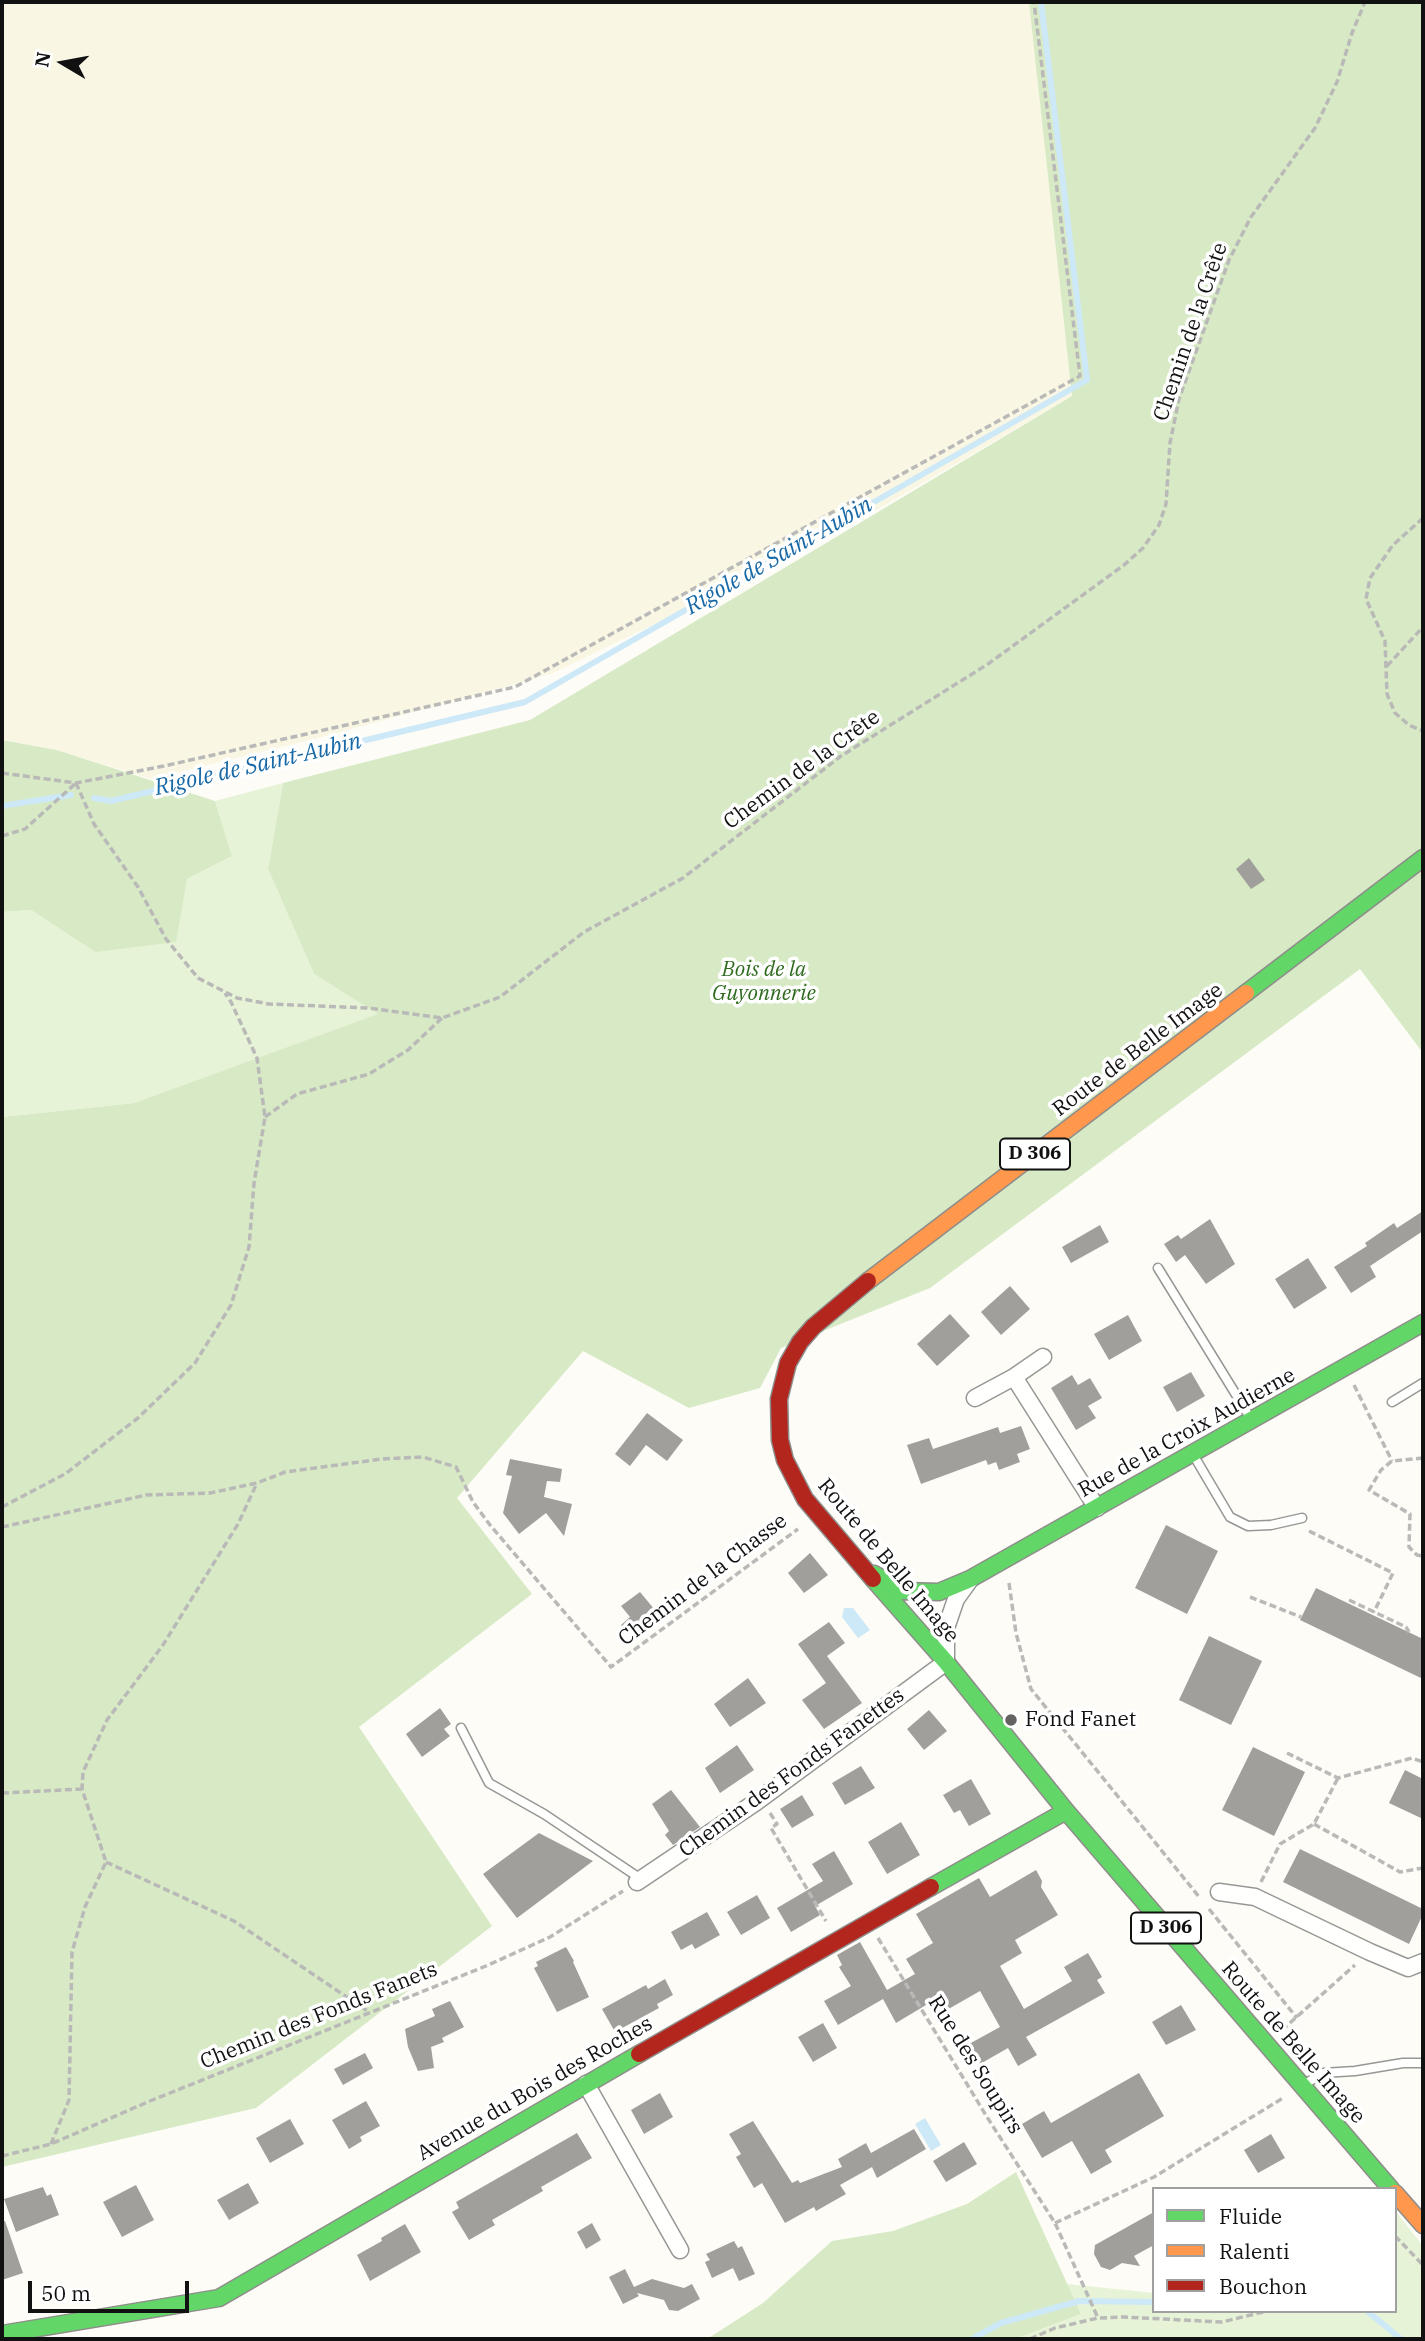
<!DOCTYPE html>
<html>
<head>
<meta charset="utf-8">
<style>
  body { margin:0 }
  #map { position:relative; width:1425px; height:2341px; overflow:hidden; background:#fdfcf7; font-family:"IBM Plex Serif",serif }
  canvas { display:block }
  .frame { position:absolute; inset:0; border:4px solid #111; pointer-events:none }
  .legend { position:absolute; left:1152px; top:2187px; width:245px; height:126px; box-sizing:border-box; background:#fff; border:2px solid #a0a0a0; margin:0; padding:9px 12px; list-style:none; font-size:21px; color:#111 }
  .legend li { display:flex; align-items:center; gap:14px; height:35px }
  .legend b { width:35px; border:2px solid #a0a0a0 }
  .north { position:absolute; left:28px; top:28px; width:70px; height:70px; -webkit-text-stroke:5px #fff; paint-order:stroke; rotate:280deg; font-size:19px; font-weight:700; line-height:28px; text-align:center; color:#111 }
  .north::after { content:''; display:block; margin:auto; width:24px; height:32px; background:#111; clip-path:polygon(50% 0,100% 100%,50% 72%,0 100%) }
  .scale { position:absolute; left:28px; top:2281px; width:161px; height:32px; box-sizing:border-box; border:4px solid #111; border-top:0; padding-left:9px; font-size:21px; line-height:24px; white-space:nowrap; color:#111; -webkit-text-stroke:5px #fff; paint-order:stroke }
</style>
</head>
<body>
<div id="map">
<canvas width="1425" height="2341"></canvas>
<div class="frame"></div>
<ul class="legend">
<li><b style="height:9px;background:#63d668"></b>Fluide</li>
<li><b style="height:9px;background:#ff974d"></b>Ralenti</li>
<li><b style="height:9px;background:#b3261e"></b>Bouchon</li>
</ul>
<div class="north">N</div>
<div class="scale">50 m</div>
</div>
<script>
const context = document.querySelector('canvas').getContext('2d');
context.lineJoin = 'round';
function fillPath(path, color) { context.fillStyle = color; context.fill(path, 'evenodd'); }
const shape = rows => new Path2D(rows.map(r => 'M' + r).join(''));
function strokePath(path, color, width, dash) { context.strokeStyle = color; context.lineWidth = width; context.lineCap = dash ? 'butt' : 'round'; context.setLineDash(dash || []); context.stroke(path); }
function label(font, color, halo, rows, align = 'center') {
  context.font = font + ' "IBM Plex Serif",serif'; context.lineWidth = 7; context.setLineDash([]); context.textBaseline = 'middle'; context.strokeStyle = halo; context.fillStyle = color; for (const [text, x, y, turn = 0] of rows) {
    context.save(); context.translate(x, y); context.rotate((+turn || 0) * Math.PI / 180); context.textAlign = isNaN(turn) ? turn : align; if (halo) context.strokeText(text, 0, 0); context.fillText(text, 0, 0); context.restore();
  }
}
const farmland = shape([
  [2,2,1039,2,1072,396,865,517,684,610,551,674,323,737,151,779,57,750,2,740]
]);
const green = shape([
  [283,783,268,869,314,974,379,1014,134,1103,2,1117,2,912,31,910,95,952,187,879,232,856,215,801],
  [1397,2213,1423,2246,1423,2339,1015,2339,1081,2314,1067,2284,1154,2293,1154,2311,1395,2311,1395,2214]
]);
const forest = shape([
  [1029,2,1423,2,1423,1053,1360,969,930,1288,781,1348,760,1388,689,1408,583,1351,457,1498,532,1594,359,1727,492,1926,256,2108,2,2167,2,1117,134,1103,378,1014,314,974,268,869,283,783,530,720,1072,396],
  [2,740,57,750,215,801,232,856,187,879,176,942,95,952,31,910,2,912],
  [1016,2172,1081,2314,1015,2339,707,2339,763,2303,832,2241,893,2231,967,2204]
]);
const water = shape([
  [844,1608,853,1608,870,1630,858,1638,842,1617],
  [925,2118,941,2145,931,2151,915,2124]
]);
const stream = shape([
  [94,798,111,801,525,702,1087,380,1041,2],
  [2,806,71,795],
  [1367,2311,1401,2339],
  [972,2339,1001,2323,1079,2301,1154,2302]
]);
const building = shape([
  [1249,858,1265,880,1251,889,1236,869],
  [1423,1211,1423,1231,1370,1266,1376,1277,1351,1293,1334,1267,1367,1246,1365,1243,1394,1223,1397,1228],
  [1210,1219,1235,1264,1206,1284,1185,1255,1176,1262,1164,1244,1178,1235,1181,1239],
  [1100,1225,1109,1242,1071,1263,1062,1247],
  [1308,1258,1327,1288,1294,1309,1275,1279],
  [1010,1286,1030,1309,1001,1335,981,1312],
  [950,1314,970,1336,937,1366,917,1344],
  [1128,1315,1142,1341,1109,1360,1094,1334],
  [1191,1372,1205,1396,1177,1412,1163,1387],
  [1072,1375,1078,1385,1090,1378,1102,1398,1088,1406,1096,1418,1076,1430,1051,1388],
  [647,1413,683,1440,667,1461,646,1445,630,1466,615,1454],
  [1021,1426,1030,1449,1017,1454,1020,1462,999,1470,996,1462,988,1465,986,1460,921,1484,907,1445,929,1438,933,1449,998,1427,1000,1433],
  [510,1459,562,1469,560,1482,547,1481,544,1497,572,1504,564,1536,546,1513,519,1534,503,1513,512,1476,506,1475],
  [1166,1525,1218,1551,1187,1614,1135,1588],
  [810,1553,828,1575,804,1593,788,1573],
  [1316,1588,1423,1639,1423,1679,1300,1620],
  [640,1592,660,1616,632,1639,621,1625,630,1617,621,1606],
  [829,1622,845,1643,827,1656,862,1703,824,1729,802,1700,826,1683,798,1644],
  [1209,1636,1262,1661,1231,1725,1179,1700],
  [748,1678,766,1703,730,1727,714,1704],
  [440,1708,451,1724,444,1729,450,1736,422,1757,406,1734],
  [929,1710,947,1731,924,1750,907,1729],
  [737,1745,754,1770,720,1793,705,1768],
  [1253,1747,1305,1772,1274,1836,1222,1810],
  [861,1766,875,1788,845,1805,832,1783],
  [1405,1770,1423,1779,1423,1819,1389,1803],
  [971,1779,991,1814,969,1826,960,1810,954,1813,943,1795],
  [671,1790,700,1827,673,1845,665,1835,669,1831,652,1804],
  [802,1795,814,1815,792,1828,780,1809],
  [901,1822,920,1855,887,1874,868,1842],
  [539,1833,593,1861,517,1918,483,1874],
  [1300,1849,1423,1909,1423,1914,1409,1944,1283,1882],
  [834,1851,853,1884,815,1906,820,1915,791,1932,777,1908,823,1881,812,1864],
  [1036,1870,1042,1881,1041,1887,1058,1915,1015,1940,1022,1953,1000,1966,1024,2009,1072,1981,1064,1967,1088,1953,1102,1977,1097,1980,1105,1993,1026,2037,1037,2055,1018,2066,1008,2048,980,2064,969,2044,1000,2027,980,1991,938,2015,931,2002,896,2023,883,1999,838,2025,824,2001,851,1986,839,1967,842,1965,837,1955,860,1942,887,1990,915,1974,906,1959,933,1943,916,1914,979,1878,990,1897],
  [757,1895,770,1918,741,1935,727,1912],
  [707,1912,720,1935,695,1949,692,1944,681,1950,671,1932],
  [566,1947,574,1961,573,1962,589,1997,557,2012,534,1968,538,1966,536,1962],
  [665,1979,673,1995,657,2004,659,2008,615,2032,602,2009,646,1985,648,1989],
  [450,2001,464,2027,442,2038,444,2042,431,2047,434,2068,418,2071,408,2047,405,2029,435,2016,432,2009],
  [1181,2005,1196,2030,1166,2045,1152,2022],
  [823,2023,837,2048,813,2062,798,2037],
  [365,2053,373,2068,343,2085,334,2069],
  [1139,2073,1164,2116,1105,2150,1112,2162,1091,2174,1072,2141,1042,2158,1022,2124,1044,2111,1051,2123],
  [660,2093,673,2117,644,2134,631,2110],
  [366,2101,380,2126,360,2137,362,2141,349,2149,332,2120],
  [290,2119,304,2144,270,2163,256,2138],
  [753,2121,792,2183,798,2180,800,2183,842,2167,838,2159,866,2143,871,2153,914,2129,926,2149,877,2178,872,2167,840,2185,846,2194,816,2211,814,2207,785,2223,762,2183,754,2188,736,2157,741,2154,729,2134],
  [577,2133,592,2158,541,2187,543,2191,492,2220,495,2225,469,2240,452,2212,459,2208,456,2202],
  [1271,2134,1285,2158,1258,2173,1244,2150],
  [964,2142,977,2164,946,2182,933,2161],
  [248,2183,259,2203,229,2220,217,2200],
  [136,2185,154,2220,122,2237,103,2202],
  [43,2187,47,2196,51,2194,59,2215,16,2232,4,2199],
  [1154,2212,1154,2245,1134,2256,1140,2266,1122,2263,1110,2270,1101,2267,1094,2254,1095,2245],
  [2,2221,5,2221,23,2273,2,2280],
  [592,2223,601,2240,586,2249,577,2232],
  [405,2224,421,2252,370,2281,357,2255,382,2241,381,2238],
  [734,2241,738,2248,742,2246,755,2274,739,2281,733,2268,712,2278,705,2262,710,2260,706,2254],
  [625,2269,634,2287,652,2279,684,2288,692,2284,700,2299,678,2311,669,2310,664,2300,637,2293,639,2296,623,2304,609,2277]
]);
const path = shape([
  [1423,518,1393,545,1370,578,1366,599,1385,641,1387,694,1395,713,1409,725,1423,731],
  [1387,666,1423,627],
  [2,773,76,783,164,766,515,687,1080,376,1034,2],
  [76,783,94,824,138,887,166,939,198,978,237,998,269,1004,368,1008,442,1018,500,997,584,932,683,878,841,756,988,664,1124,565,1143,548,1159,525,1166,504,1170,443,1179,399,1229,260,1251,217,1315,128,1337,82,1352,33,1365,2],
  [2,836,25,829,76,783],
  [265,1117,297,1094,369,1074,408,1050,442,1018],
  [1354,1385,1392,1461],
  [1423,1458,1392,1461,1381,1470,1369,1490,1410,1514,1409,1547,1417,1555,1423,1556],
  [2,1507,65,1474,138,1418,195,1363,231,1305,249,1247,254,1183,265,1117,257,1058,231,1002,225,993],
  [2,1527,146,1495,210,1493,257,1483,285,1472,382,1459,423,1457,456,1467,473,1502,490,1525,611,1667,798,1529],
  [1309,1531,1393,1573,1374,1612],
  [1009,1583,1016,1633,1031,1689,1200,1898],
  [1250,1597,1301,1617],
  [1349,1600,1406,1627,1409,1632],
  [1287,1753,1338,1778,1412,1758,1423,1762],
  [2,1793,82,1789],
  [770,1813,777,1824,771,1828,826,1921],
  [1314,1824,1400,1872,1423,1868],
  [106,1862,234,1921,369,2012],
  [1261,1882,1280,1844,1314,1824,1338,1778],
  [1209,1909,1297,2018],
  [878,1938,987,2117,1055,2223,1098,2318],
  [1282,2030,1355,1965],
  [51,2144,69,2100,72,1952,85,1907,106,1862,82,1789,83,1772,107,1720,163,1645,238,1524,257,1483],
  [2,2156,51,2144,150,2101,486,1966,550,1937,623,1891],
  [1055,2223,1154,2177,1283,2098],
  [1395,2236,1423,2265],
  [1030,2339,1055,2328,1098,2318,1124,2317,1222,2322,1267,2311]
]);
const lane = shape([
  [1158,1268,1251,1419],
  [1392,1402,1423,1383],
  [1194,1456,1230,1517,1248,1526,1271,1525,1302,1518],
  [461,1728,489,1783,544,1814,641,1879],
  [1305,2084,1323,2073,1355,2071,1403,2063,1423,2063]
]);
const street = shape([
  [1014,1377,1097,1508],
  [975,1398,1014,1377,1043,1357],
  [637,1882,756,1802,946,1662,946,1628,956,1599,969,1581],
  [1219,1892,1255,1897,1370,1952,1408,1968,1423,1962],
  [586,2084,680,2250]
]);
const fast = shape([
  [1246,993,1423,858],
  [874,1574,903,1591,939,1592,970,1579,1423,1323],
  [873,1579,946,1662,1066,1811,1391,2189],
  [931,1887,1066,1811],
  [2,2334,219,2298,639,2054]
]);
const slow = shape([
  [868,1281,1246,993],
  [1395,2193,1423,2225]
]);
const jam = shape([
  [868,1281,813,1327,800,1342,788,1363,779,1399,780,1440,785,1460,805,1499,873,1579],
  [639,2054,931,1887]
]);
const markers = [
  [1011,1720,7,"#646362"]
];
const shields = [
  [1035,1154,70],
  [1166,1928,70]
];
const shieldNames = [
  ["D 306",1035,1154],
  ["D 306",1166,1928]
];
const streetNames = [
  ["Chemin de la Crête",1191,332,-71],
  ["Chemin de la Crête",802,770,-36],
  ["Route de Belle Image",1138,1050,-37],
  ["Rue de la Croix Audierne",1187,1433,-29],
  ["Route de Belle Image",888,1561,50],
  ["Chemin de la Chasse",703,1580,-37],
  ["Chemin des Fonds Fanettes",792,1773,-36],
  ["Chemin des Fonds Fanets",319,2016,-22],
  ["Route de Belle Image",1293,2043,49],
  ["Rue des Soupirs",975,2065,58],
  ["Avenue du Bois des Roches",535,2089,-30]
];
const parkNames = [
  ["Bois de la",764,970],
  ["Guyonnerie",764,994]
];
const poiNames = [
  ["Fond Fanet",1025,1720]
];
const waterNames = [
  ["Rigole de Saint-Aubin",779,556,-30],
  ["Rigole de Saint-Aubin",258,765,-13]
];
fillPath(farmland, '#f9f7e4');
fillPath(green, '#e7f3d7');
fillPath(forest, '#d8eac5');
fillPath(water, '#cde8f7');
strokePath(stream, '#cde8f7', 6);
fillPath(building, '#a19f9c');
strokePath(lane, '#979795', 11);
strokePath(street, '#979795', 19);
strokePath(fast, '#8e8d8b', 19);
strokePath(slow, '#8e8d8b', 19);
strokePath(jam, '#8e8d8b', 19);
strokePath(path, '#b9b9b8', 3.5, [7, 3.5]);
strokePath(lane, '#fffffe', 8);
strokePath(street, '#fffffe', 16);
strokePath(fast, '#63d668', 16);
strokePath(slow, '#ff974d', 16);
strokePath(jam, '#b3261e', 16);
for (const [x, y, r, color] of markers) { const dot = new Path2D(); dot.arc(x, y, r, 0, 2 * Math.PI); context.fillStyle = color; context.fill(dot); strokePath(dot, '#fff', 2.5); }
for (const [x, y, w] of shields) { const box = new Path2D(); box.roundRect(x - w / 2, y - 15.5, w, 31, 5); context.fillStyle = '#fff'; context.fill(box); strokePath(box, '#111', 2); }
label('bold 19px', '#111', null, shieldNames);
label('21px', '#111', '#fff', streetNames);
label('italic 21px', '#2f6b1f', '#fff', parkNames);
label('21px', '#111', '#fff', poiNames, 'left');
label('italic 23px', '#1768a6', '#fff', waterNames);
</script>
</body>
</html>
